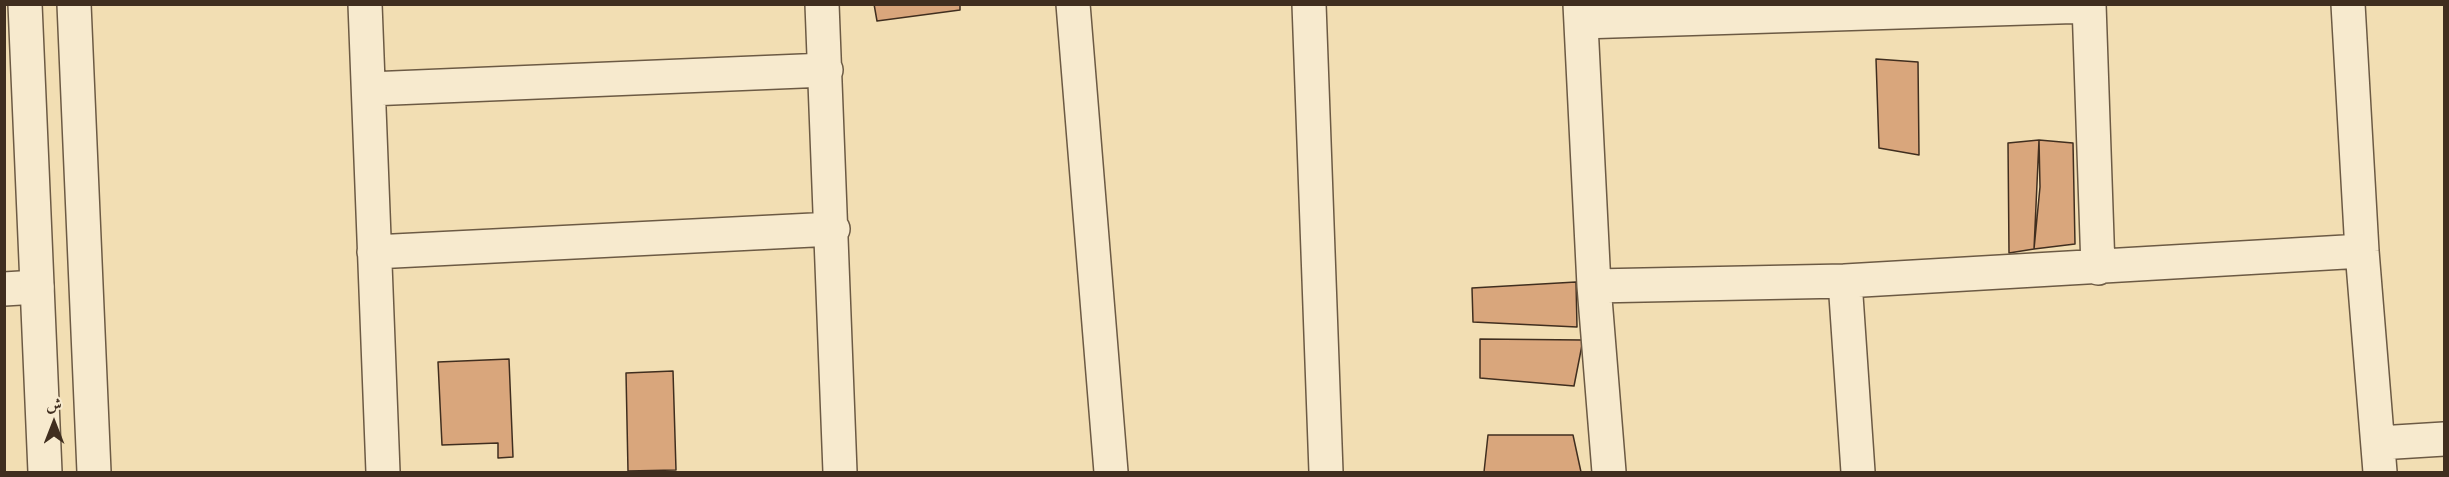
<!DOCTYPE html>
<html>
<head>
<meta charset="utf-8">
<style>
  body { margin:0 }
  #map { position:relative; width:2449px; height:477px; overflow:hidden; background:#f2deb3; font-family:"IM FELL DW Pica",Amiri,serif }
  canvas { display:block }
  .frame { position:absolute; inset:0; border:6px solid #402e1f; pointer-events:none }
  .north { position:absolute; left:24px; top:393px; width:60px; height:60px; -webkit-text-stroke:4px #f7eace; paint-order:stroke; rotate:0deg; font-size:16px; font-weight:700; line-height:24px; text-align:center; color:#402e1f }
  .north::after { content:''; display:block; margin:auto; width:21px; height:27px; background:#402e1f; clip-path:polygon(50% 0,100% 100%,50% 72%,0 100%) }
</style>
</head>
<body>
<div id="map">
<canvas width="2449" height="477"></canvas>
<div class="frame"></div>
<div class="north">ش</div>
</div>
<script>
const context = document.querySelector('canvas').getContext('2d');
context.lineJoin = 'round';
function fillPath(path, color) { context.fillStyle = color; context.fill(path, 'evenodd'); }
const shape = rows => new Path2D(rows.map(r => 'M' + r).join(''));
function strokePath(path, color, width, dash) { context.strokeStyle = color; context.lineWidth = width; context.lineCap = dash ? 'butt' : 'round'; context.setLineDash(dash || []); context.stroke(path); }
const building = shape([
  [874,4,960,4,960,10,877,21,874,4],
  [1876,59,1918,62,1919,155,1879,148,1876,59],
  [2039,140,2040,187,2034,249,2009,253,2008,143,2039,140],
  [2039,140,2073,143,2075,244,2034,249,2039,140],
  [1576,282,1577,327,1473,322,1472,288,1576,282],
  [1480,339,1583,340,1574,386,1480,378,1480,339],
  [509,359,513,457,498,458,498,443,442,445,438,362,509,359],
  [673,371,676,470,628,471,626,373,673,371],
  [1488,435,1573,435,1581,472,1484,472,1488,435]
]);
const minor = shape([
  [365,4,383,472],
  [822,4,840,472],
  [1073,4,1111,472],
  [1309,4,1326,472],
  [1580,4,1594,286,1609,472],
  [2089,4,2098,268],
  [2348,4,2362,251,2380,472],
  [1581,22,2089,6],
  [369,89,826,70],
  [374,252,833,229],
  [1845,281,1858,472],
  [1594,286,1845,281,2362,251],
  [4,289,37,287],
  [2379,443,2444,439]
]);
const tertiary = shape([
  [25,4,45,472],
  [74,4,94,472]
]);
fillPath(building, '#d9a67c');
strokePath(building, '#402e1f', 1.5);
strokePath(minor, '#6c5a44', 36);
strokePath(tertiary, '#6c5a44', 36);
strokePath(minor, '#f7eace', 33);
strokePath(tertiary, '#f7eace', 33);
</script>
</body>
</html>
